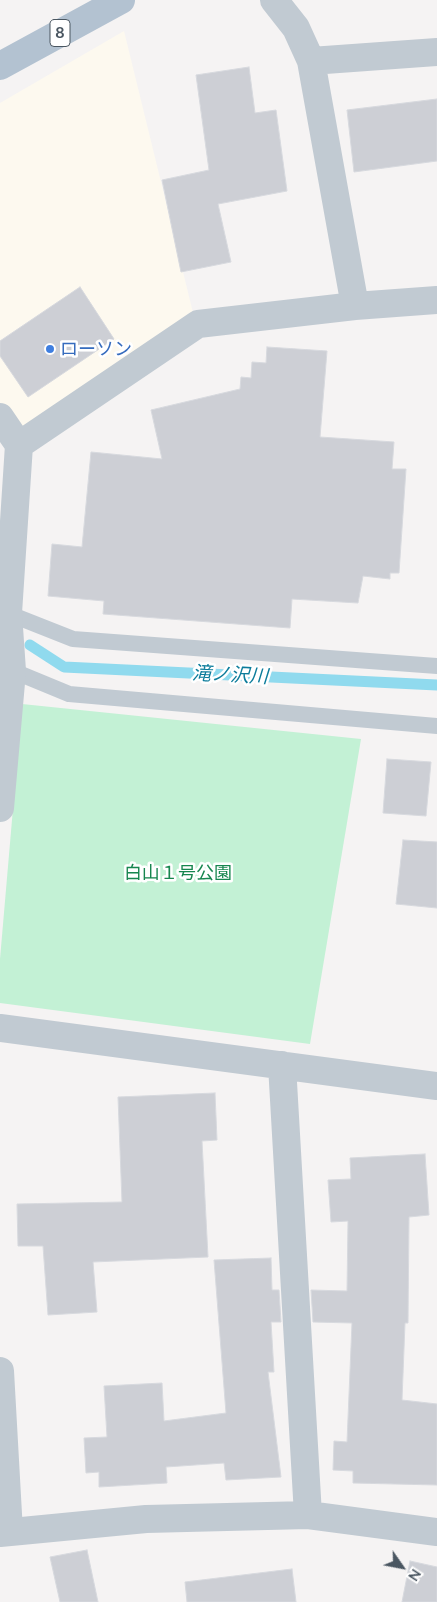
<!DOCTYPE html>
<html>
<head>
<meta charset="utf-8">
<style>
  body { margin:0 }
  #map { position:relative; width:437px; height:1602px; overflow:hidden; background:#f5f3f3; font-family:Lato,sans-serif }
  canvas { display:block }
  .north { position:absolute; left:377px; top:1542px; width:50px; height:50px; -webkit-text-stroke:4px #fff; paint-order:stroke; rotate:123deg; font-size:14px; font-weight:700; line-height:20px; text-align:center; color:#4a5661 }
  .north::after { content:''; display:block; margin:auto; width:18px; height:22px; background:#4a5661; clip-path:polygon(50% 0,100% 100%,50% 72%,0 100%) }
</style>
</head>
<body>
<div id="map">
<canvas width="437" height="1602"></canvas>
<div class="north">N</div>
</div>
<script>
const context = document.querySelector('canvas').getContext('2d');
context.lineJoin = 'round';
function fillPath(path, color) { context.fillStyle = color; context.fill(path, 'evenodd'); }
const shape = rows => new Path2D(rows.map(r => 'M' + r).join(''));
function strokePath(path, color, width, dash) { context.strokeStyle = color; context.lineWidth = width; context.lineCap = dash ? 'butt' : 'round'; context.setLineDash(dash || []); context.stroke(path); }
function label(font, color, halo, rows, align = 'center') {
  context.font = font + ' Lato,"Noto Sans JP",sans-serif'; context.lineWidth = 5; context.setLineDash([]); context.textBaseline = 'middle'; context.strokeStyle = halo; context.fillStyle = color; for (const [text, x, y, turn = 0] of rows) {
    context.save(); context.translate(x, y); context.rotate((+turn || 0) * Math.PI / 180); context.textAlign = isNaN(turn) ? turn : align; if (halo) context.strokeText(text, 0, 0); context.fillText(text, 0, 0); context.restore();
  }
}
const commercial = shape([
  [124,31,196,325,11,447,0,429,0,103]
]);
const green = shape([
  [22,704,361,739,310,1044,0,1003,0,959]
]);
const stream = shape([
  [30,645,64,667,437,685]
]);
const building = shape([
  [249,67,255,113,276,110,287,191,218,204,231,262,181,272,162,180,209,170,196,75,249,67],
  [437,99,437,161,354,172,347,110,437,99],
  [80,287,114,339,28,397,0,356,0,341,80,287],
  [267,347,327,351,320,437,394,442,392,469,406,469,399,573,390,573,390,579,363,576,358,603,292,599,290,628,103,614,104,601,48,596,52,544,82,547,91,452,162,459,151,410,240,389,241,377,251,378,252,362,266,363,267,347],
  [387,759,431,762,426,816,383,813,387,759],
  [403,840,437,842,437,908,396,904,403,840],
  [215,1093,217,1140,202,1141,208,1257,93,1262,97,1312,48,1315,43,1246,18,1246,17,1204,122,1202,118,1097,215,1093],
  [425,1154,429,1215,409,1217,408,1323,405,1323,402,1400,437,1404,437,1485,353,1483,353,1471,333,1470,334,1441,347,1442,352,1323,313,1322,311,1290,347,1291,348,1221,331,1222,328,1180,351,1179,350,1158,425,1154],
  [271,1258,272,1290,279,1290,281,1322,271,1322,274,1372,268,1372,281,1477,226,1480,224,1463,166,1467,167,1483,99,1487,99,1472,86,1473,84,1438,107,1437,104,1386,162,1383,164,1421,226,1413,214,1260,271,1258],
  [87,1550,98,1602,60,1602,50,1557,87,1550],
  [410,1561,437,1567,437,1602,402,1602,410,1561],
  [292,1569,296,1602,187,1602,185,1582,292,1569]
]);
const lane = shape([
  [2,611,73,639,437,666],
  [6,668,69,694,437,726]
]);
const street = shape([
  [274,0,296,28,311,61,355,306],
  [311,61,437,52],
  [0,417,19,445,8,613,12,671,0,808],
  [19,445,198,324,355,306,437,300],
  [0,1028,437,1086],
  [282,1065,308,1515],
  [0,1371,9,1532],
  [0,1533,146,1519,308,1515,437,1532]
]);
const primary = shape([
  [0,66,121,0]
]);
const markers = [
  [50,349,5,"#3f7fe0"]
];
const shields = [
  [60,33,20]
];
const shieldNames = [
  ["8",60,33]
];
const shopNames = [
  ["ローソン",60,349]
];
const parkNames = [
  ["白山１号公園",178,873]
];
const waterNames = [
  ["滝ノ沢川",230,675,3]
];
fillPath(commercial, '#fdf9ef');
fillPath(green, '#c3f1d5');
strokePath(stream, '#90daee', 11);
fillPath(building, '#cdcfd5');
strokePath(building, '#d7d9de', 1);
strokePath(lane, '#c1cad2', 16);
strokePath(street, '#c1cad2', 28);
strokePath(primary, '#b3c2d1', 28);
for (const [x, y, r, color] of markers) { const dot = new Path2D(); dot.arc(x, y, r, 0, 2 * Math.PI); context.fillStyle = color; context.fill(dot); strokePath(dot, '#fff', 2); }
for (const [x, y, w] of shields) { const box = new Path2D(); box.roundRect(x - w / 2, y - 13.5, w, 27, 4); context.fillStyle = '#fff'; context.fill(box); strokePath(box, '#4a5661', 1); }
label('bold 16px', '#4a5661', null, shieldNames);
label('18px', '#366cbe', '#fff', shopNames, 'left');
label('18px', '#17864f', '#fff', parkNames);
label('italic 19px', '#0c7c9b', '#fff', waterNames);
</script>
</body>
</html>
